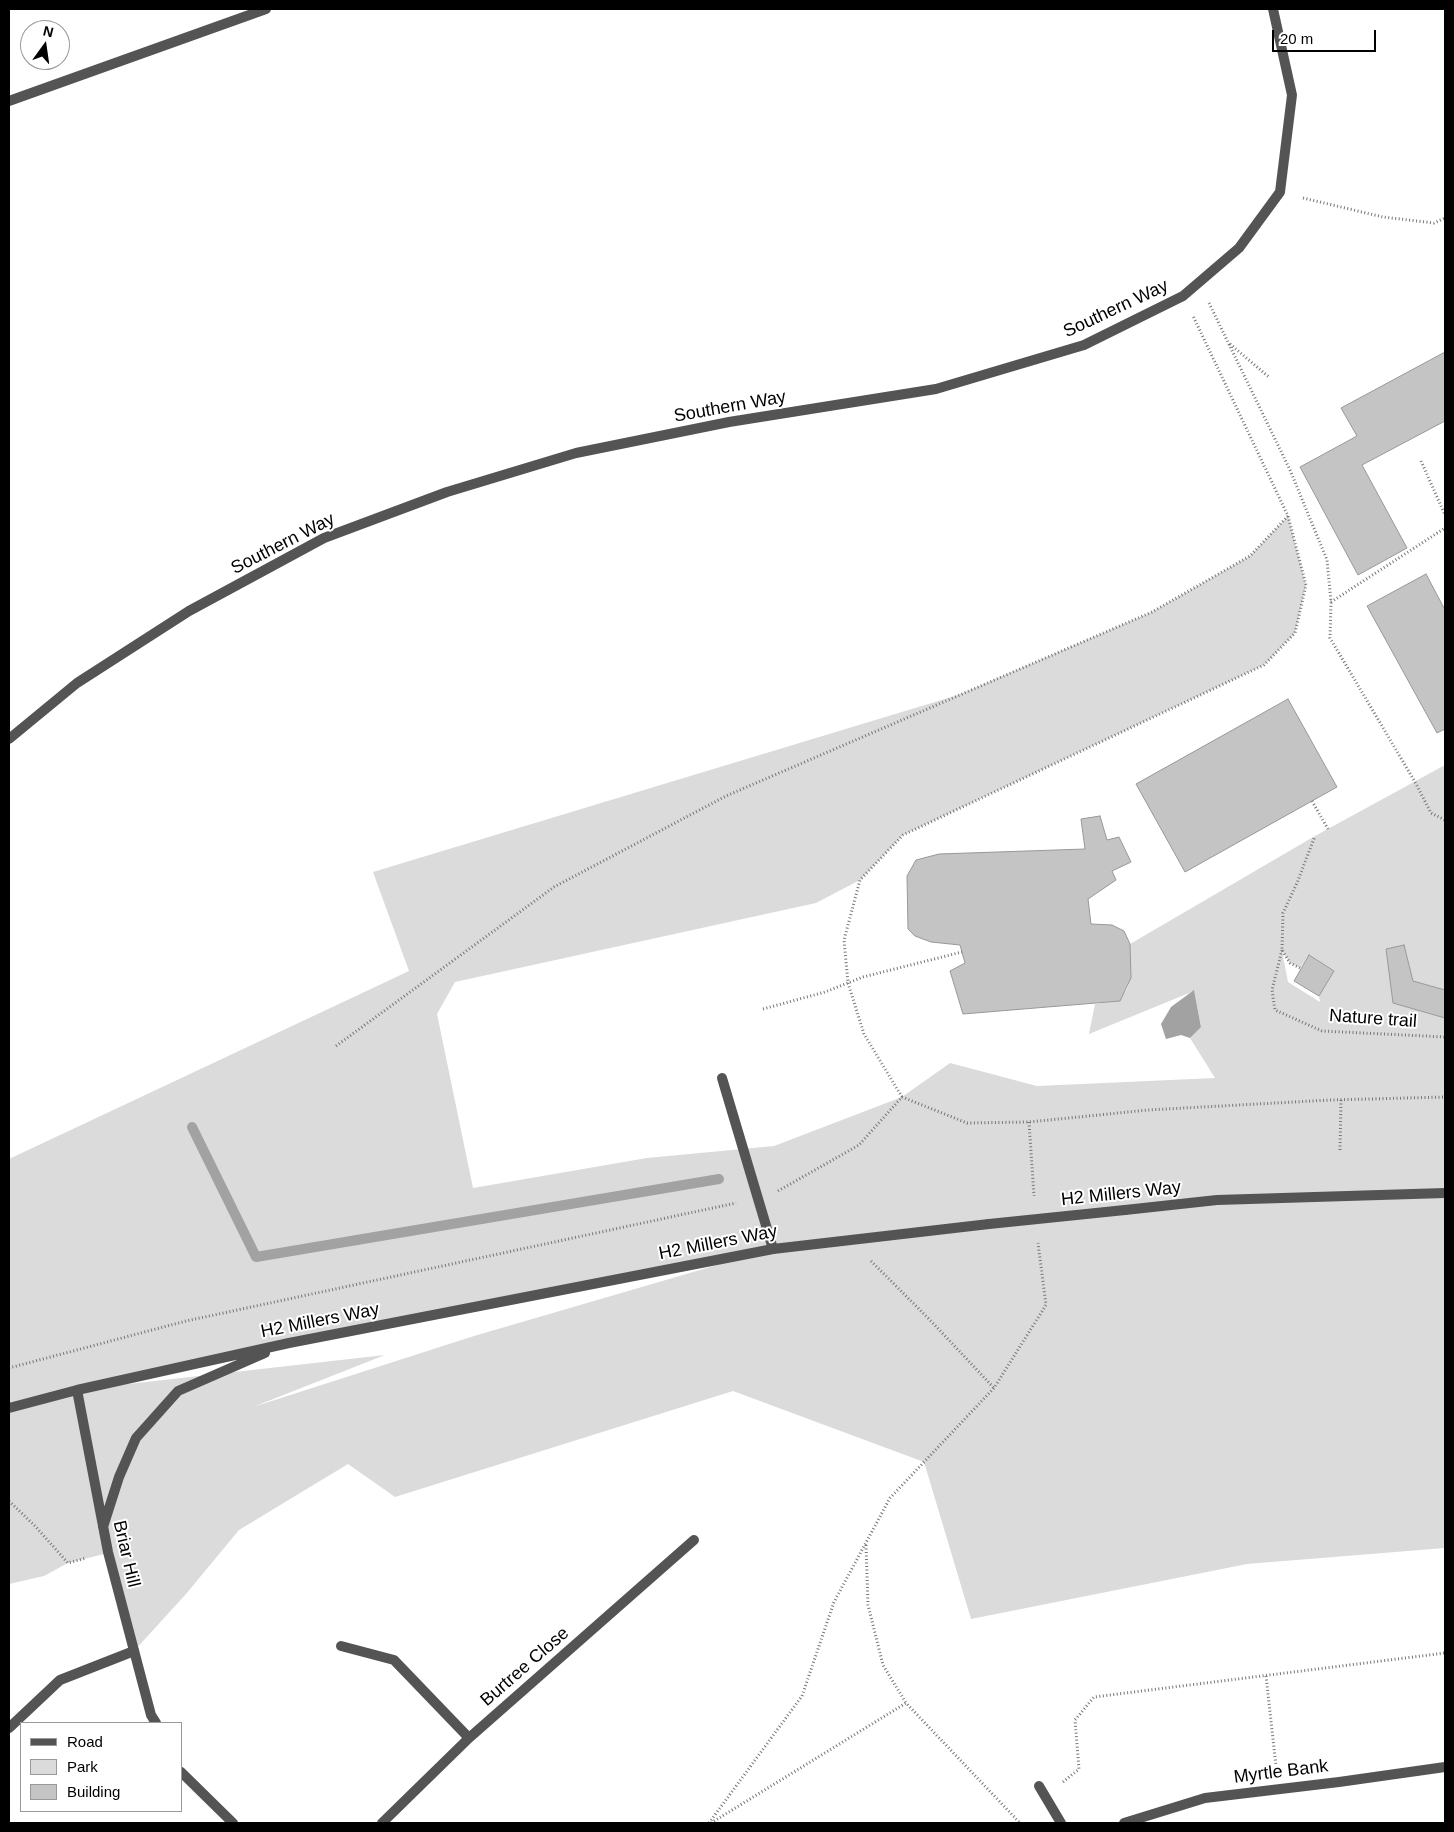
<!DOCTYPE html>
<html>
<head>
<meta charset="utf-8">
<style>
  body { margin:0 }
  #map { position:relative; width:1454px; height:1832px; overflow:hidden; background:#fff; font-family:Arial,sans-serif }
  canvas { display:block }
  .frame { position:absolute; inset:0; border:10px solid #000; pointer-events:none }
  .legend { position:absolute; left:20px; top:1722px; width:162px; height:90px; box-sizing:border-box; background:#fff; border:1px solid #999; margin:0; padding:6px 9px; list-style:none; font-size:15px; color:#000 }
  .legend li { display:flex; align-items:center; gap:10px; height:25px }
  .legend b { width:25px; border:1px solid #999 }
  .north { position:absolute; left:20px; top:20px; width:50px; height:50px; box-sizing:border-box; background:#fff; border:1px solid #999; border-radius:50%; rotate:14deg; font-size:14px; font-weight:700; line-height:20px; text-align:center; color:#000 }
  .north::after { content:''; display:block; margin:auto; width:18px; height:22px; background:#000; clip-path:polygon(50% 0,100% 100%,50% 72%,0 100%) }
  .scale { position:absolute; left:1272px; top:30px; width:104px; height:22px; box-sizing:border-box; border:2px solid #000; border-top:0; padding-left:6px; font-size:15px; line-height:18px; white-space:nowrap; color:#000; -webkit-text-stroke:4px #fff; paint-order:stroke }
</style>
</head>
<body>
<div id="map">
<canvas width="1454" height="1832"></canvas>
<div class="frame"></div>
<ul class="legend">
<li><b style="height:6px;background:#545454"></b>Road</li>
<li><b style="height:14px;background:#dbdbdb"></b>Park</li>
<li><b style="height:14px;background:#c4c4c4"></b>Building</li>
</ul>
<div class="north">N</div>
<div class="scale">20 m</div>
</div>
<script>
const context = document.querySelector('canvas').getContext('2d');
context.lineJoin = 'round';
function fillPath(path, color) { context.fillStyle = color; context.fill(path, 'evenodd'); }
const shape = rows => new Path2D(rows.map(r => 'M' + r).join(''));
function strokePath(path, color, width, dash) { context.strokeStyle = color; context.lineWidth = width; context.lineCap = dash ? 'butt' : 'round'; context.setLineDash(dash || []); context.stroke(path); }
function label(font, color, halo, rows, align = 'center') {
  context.font = font + ' Arial,sans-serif'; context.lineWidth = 4; context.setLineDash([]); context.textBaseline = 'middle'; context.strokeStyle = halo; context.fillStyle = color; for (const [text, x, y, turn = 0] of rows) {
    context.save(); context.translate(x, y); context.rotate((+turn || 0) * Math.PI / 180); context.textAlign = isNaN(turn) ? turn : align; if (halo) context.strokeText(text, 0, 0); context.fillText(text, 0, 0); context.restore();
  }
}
const green = shape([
  [1288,516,1306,585,1295,633,1264,665,903,835,860,880,816,903,455,982,437,1014,473,1188,647,1158,774,1146,902,1097,950,1063,1037,1086,1215,1078,1190,1038,1201,1026,1194,991,1089,1034,1095,1004,1119,1001,1127,989,1131,978,1130,944,1315,836,1445,765,1445,990,1413,981,1404,945,1386,949,1393,1003,1445,1018,1445,1548,1247,1564,971,1619,924,1462,733,1391,395,1497,348,1464,239,1530,186,1594,134,1651,108,1553,68,1563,44,1576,9,1584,9,1159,409,971,373,872,958,695,1152,612,1250,556],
  [1282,951,1290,963,1300,968,1309,955,1334,971,1319,996,1320,1002,1288,982],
  [765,1251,474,1336,253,1407,385,1355,84,1389]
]);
const water = shape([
  [1194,990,1201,1027,1190,1038,1181,1035,1166,1039,1161,1024,1171,1007]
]);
const stream = shape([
  [192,1127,256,1257,719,1179]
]);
const building = shape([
  [1445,352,1445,421,1362,465,1407,548,1358,575,1300,467,1357,436,1341,408,1445,352],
  [1426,574,1445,610,1445,729,1437,733,1367,606,1426,574],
  [1288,699,1337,787,1185,872,1136,784,1288,699],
  [1100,816,1107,840,1119,837,1131,862,1112,871,1116,880,1088,899,1091,924,1112,925,1124,931,1130,944,1131,978,1120,1001,963,1014,950,971,965,963,960,945,931,942,915,936,908,929,907,876,916,860,939,854,1085,849,1081,819,1100,816],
  [1404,945,1413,981,1445,990,1445,1018,1393,1003,1386,949,1404,945],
  [1309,955,1334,971,1319,996,1294,981,1309,955]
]);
const path = shape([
  [1303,198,1383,217,1434,223,1445,218],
  [1209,303,1290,470,1327,560,1331,602,1330,638,1415,782,1431,813,1445,820],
  [1230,344,1270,378],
  [1421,461,1445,515],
  [1331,602,1445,528],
  [1312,801,1328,829],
  [1282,950,1272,990,1275,1010,1322,1031,1445,1037],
  [1300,968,1290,963,1282,950,1283,913,1297,883,1315,836],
  [763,1009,825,992,863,977,962,952],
  [336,1046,554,887,726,796,1152,612,1250,556,1288,516],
  [902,1097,864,1034,848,983,844,940,860,880,903,835,1264,665,1295,633,1306,585,1288,516,1193,316],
  [1029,1122,1034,1196],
  [1340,1150,1341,1099],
  [778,1191,859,1145,902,1097,967,1123,1029,1122,1148,1110,1330,1100,1445,1097],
  [871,1261,930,1320,994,1388],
  [9,1368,186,1321,736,1203],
  [9,1501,35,1526,68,1563,86,1558],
  [866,1545,868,1605,883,1665,906,1703],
  [1266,1676,1276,1766],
  [1063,1782,1079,1769,1075,1720,1094,1697,1445,1653],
  [709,1823,802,1696,834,1602,890,1498,994,1388,1046,1305,1038,1243],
  [711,1823,906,1703,1020,1823]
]);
const service = shape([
  [722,1078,773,1249],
  [1039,1786,1061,1823]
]);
const minor = shape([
  [9,101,266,9],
  [9,739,77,683,189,611,324,538,447,492,576,453,729,422,936,389,1084,345,1183,296,1239,248,1280,192,1292,95,1273,9],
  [341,1646,394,1660,469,1738],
  [9,1728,60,1680,134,1651],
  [382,1823,469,1738,694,1540],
  [1124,1823,1205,1798,1339,1782,1445,1767]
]);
const tertiary = shape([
  [1125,1210,1217,1200,1445,1193],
  [77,1390,108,1552,151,1715,156,1723],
  [9,1408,77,1390,289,1343,773,1249,989,1224],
  [103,1527,119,1477,136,1438,178,1391,265,1353],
  [181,1772,233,1823]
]);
const tertiaryBridge = shape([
  [989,1224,1125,1210]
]);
const streetNames = [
  ["Southern Way",1116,309,-25],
  ["Southern Way",730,407,-10],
  ["Southern Way",283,544,-27],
  ["Nature trail",1373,1019,4],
  ["H2 Millers Way",1121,1194,-6],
  ["H2 Millers Way",718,1243,-11],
  ["H2 Millers Way",320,1321,-11],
  ["Briar Hill",126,1554,77],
  ["Burtree Close",525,1667,-41],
  ["Myrtle Bank",1281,1772,-7]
];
fillPath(green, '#dbdbdb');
fillPath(water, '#a2a2a2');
strokePath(stream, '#a2a2a2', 10);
fillPath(building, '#c4c4c4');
strokePath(building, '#989898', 1);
strokePath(path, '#767676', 3, [1, 2.5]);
strokePath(service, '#545454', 10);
strokePath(minor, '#545454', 10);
strokePath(tertiary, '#545454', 10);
strokePath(tertiaryBridge, '#545454', 10);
label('18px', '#000', '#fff', streetNames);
</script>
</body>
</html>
